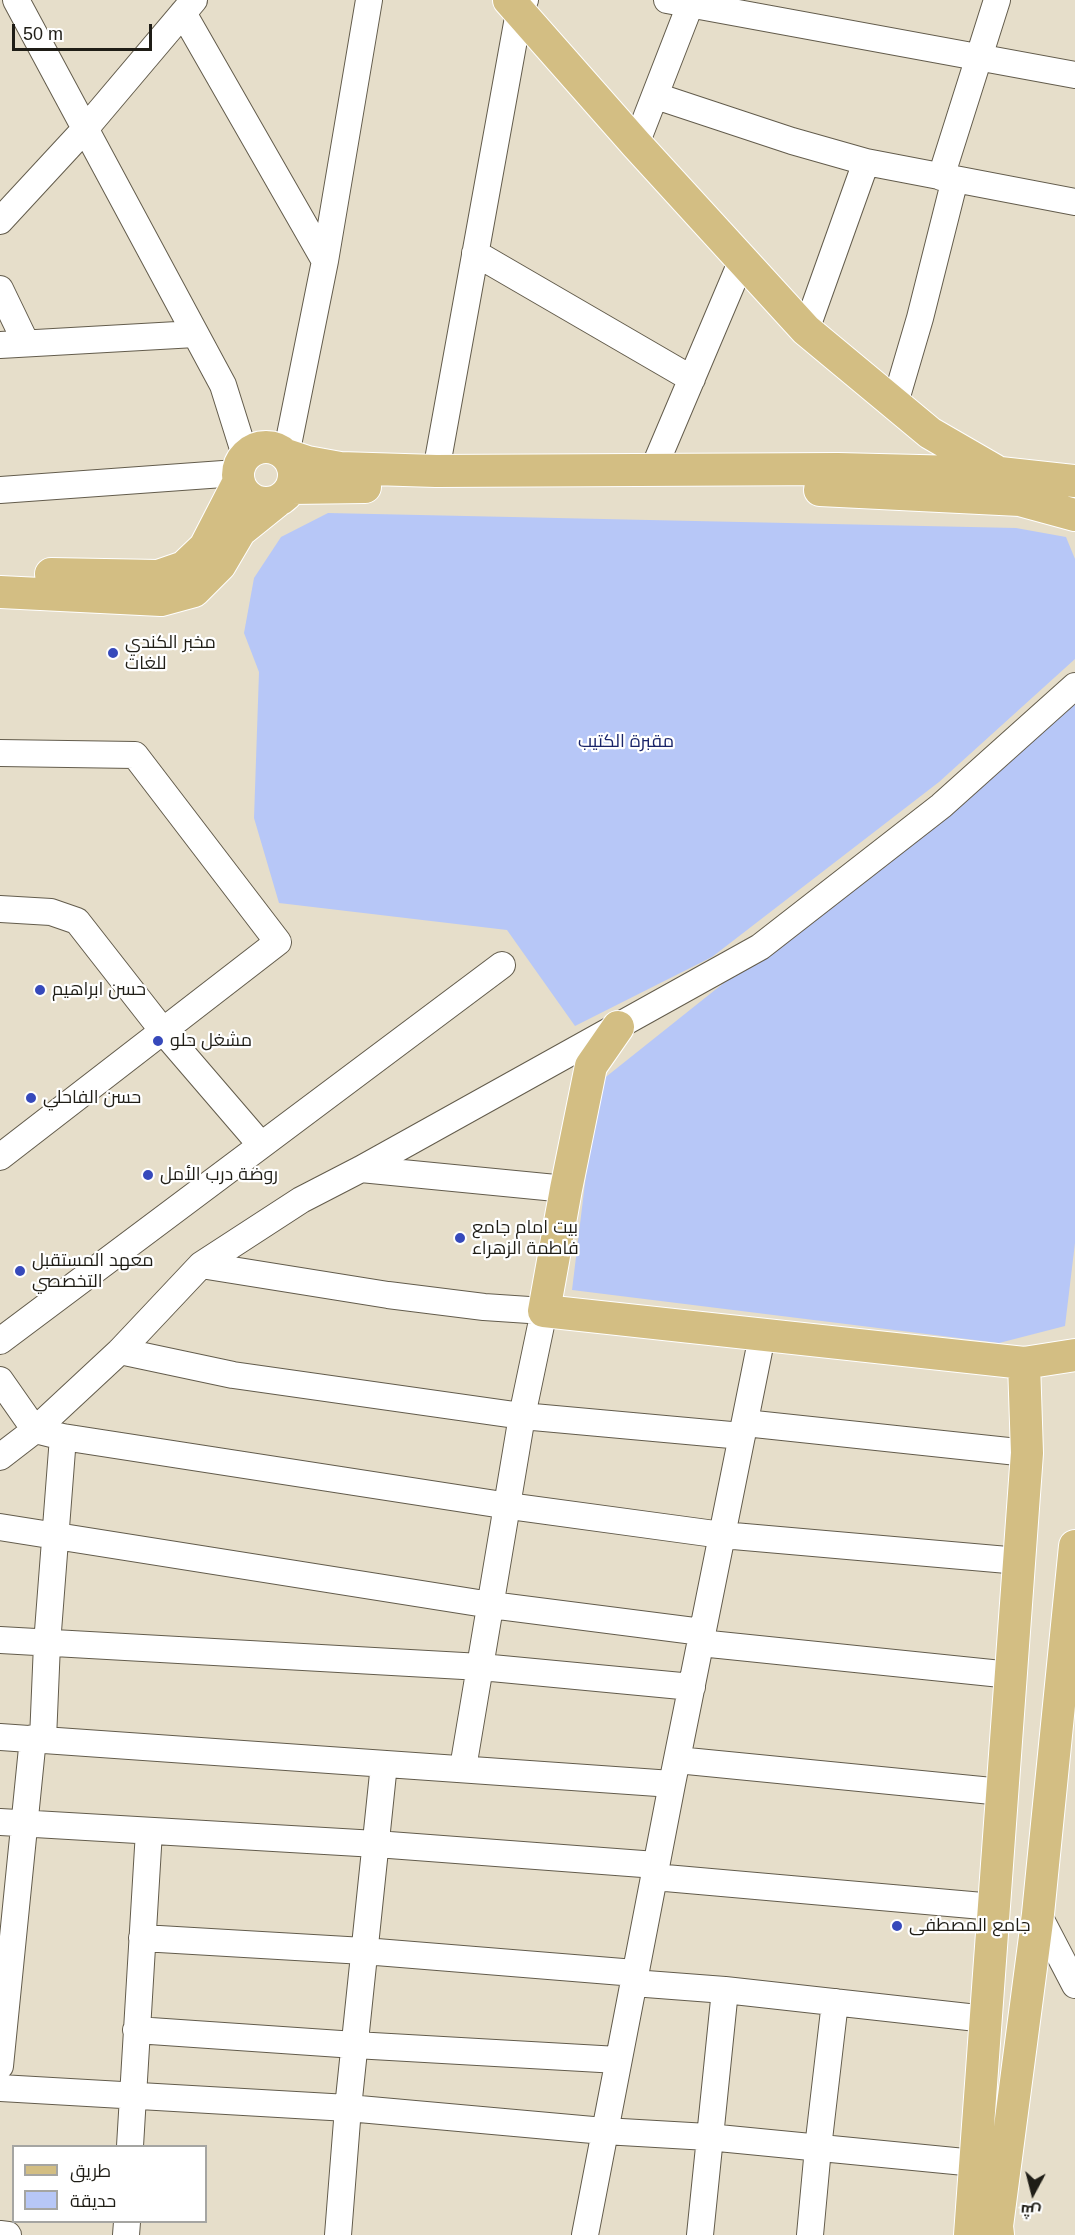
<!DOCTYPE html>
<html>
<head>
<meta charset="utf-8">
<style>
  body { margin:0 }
  #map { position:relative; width:1075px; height:2235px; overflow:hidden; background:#e6deca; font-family:Arial,Cairo,sans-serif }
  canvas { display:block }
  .legend { position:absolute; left:12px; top:2145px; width:195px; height:78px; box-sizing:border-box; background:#fff; border:2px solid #a5a5a2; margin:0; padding:8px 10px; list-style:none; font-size:18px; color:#1f1d16 }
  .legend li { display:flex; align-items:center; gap:12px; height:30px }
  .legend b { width:30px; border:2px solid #a5a5a2 }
  .north { position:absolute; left:1003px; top:2163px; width:60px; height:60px; -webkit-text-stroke:4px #fff; paint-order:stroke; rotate:187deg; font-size:16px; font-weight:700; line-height:24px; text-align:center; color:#1f1d16 }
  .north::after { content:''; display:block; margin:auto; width:21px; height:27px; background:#1f1d16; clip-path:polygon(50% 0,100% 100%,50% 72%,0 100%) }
  .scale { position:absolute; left:12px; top:24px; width:140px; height:27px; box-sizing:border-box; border:3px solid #1f1d16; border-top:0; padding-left:8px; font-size:18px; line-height:21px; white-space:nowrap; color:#1f1d16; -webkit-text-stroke:4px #fff; paint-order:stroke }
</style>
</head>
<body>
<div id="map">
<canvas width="1075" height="2235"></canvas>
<ul class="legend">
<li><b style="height:8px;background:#d3be83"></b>طريق</li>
<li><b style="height:16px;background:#b7c7f7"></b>حديقة</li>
</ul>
<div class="north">ش</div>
<div class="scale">50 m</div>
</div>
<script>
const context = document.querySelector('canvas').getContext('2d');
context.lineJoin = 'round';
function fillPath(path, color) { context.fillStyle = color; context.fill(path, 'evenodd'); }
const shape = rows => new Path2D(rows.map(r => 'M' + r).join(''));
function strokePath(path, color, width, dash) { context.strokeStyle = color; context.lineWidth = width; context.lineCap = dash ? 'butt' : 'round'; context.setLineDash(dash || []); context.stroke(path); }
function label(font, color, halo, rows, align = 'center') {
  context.font = font + ' Arial,Cairo,sans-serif'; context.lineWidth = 4.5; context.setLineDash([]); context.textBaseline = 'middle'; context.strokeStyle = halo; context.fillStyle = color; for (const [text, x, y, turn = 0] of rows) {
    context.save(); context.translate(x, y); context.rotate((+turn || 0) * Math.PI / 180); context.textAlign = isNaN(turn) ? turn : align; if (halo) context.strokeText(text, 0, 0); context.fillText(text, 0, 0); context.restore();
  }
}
const green = shape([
  [328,513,1016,528,1066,537,1075,559,1075,659,939,782,712,957,575,1026,507,930,279,903,254,818,259,672,244,633,254,578,281,537],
  [1075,703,1075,1243,1065,1326,999,1343,572,1290,597,1084]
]);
const minor = shape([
  [16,0,223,385,245,455],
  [667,0,1075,75],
  [183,13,325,261],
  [656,96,792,141,866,162,1075,202],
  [636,144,692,0],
  [941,177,997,0],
  [0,221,85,129,194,0],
  [475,253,692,379],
  [0,289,26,343],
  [806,330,866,162],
  [0,345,195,334],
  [895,403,920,318,955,179],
  [286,455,325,261,369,0],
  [653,470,742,260],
  [436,471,519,12,525,0],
  [0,490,237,473],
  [0,753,135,755,278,942,0,1157],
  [0,909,51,912,77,921,163,1031,261,1145],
  [361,1169,566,1189],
  [201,1265,388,1295,484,1307,544,1311,522,1416,463,1768],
  [0,1341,502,965],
  [120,1351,233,1375,522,1416,742,1436],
  [0,1380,35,1430,63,1437,509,1506,722,1535,1019,1561],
  [745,1423,1027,1453],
  [0,1457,35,1430,120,1351,201,1265,301,1200,361,1169,760,947,941,806,1075,686],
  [0,1527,491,1605,702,1632],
  [0,1640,481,1667,692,1687],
  [700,1643,1011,1675],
  [0,1737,672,1784],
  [43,1739,47,1644,63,1437],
  [677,1760,1002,1792],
  [0,1822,376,1844,656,1865],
  [654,1877,994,1907],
  [1038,1914,1075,1985],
  [142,1938,364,1951,635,1973],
  [633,1983,725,1990,986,2019],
  [136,2030,355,2045,618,2060],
  [0,2066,33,1738],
  [0,2088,348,2108,604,2131,708,2137,975,2163],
  [130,2146,149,1831],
  [0,2234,8,2235],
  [126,2235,127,2222],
  [338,2235,348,2108,384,1764],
  [585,2235,672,1784,762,1336],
  [700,2235,725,1990],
  [810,2235,818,2148,835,2002]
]);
const major = shape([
  [509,0,636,144,806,330,930,433,994,470],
  '238 475a28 28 0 1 1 56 0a28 28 0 1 1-56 0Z',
  [286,455,307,462,340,468,436,471,838,469,1000,473,1075,481],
  [291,488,365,487],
  [820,490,1020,500,1075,515],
  [51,574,158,576,184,567,205,547,238,483],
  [0,592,161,600,194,591,220,565,240,531,276,502],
  [618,1027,591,1066,566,1189,544,1311,1024,1363,1075,1355],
  [970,2235,1027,1453,1024,1363],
  [998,2235,997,2226,1038,1914,1075,1546]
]);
const markers = [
  [113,653,6,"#3649bb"],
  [40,990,6,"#3649bb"],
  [158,1041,6,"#3649bb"],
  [31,1098,6,"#3649bb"],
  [148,1175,6,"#3649bb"],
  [460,1238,6,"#3649bb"],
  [20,1271,6,"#3649bb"],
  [897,1926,6,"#3649bb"]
];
const poiNames = [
  ["مخبر الكندي",125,643],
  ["للغات",125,664],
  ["حسن ابراهيم",52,990],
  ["مشغل حلو",170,1041],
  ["حسن الفاحلي",43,1098],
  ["روضة درب الأمل",160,1175],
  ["بيت امام جامع",472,1228],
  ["فاطمة الزهراء",472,1249],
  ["معهد المستقبل",32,1261],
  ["التخصصي",32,1282],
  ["جامع المصطفى",909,1926]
];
const parkNames = [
  ["مقبرة الكتيب",626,742]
];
fillPath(green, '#b7c7f7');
strokePath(minor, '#635c4c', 28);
strokePath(major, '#fff', 34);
strokePath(minor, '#fff', 26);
strokePath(major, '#d3be83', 32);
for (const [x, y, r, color] of markers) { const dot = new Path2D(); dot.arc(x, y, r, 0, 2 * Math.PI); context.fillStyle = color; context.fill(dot); strokePath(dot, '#fff', 2); }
label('18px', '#1f1d16', '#fff', poiNames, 'left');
label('18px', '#192469', '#fff', parkNames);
</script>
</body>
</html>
